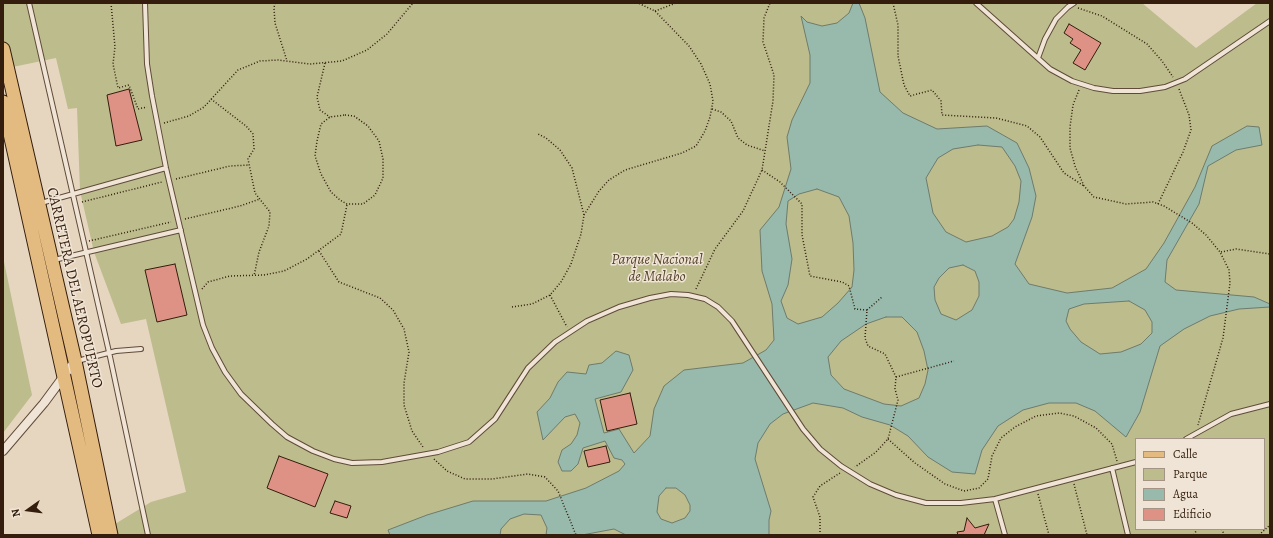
<!DOCTYPE html>
<html>
<head>
<meta charset="utf-8">
<style>
  body { margin:0 }
  #map { position:relative; width:1273px; height:538px; overflow:hidden; background:#e6d6bf; font-family:Alegreya,serif }
  canvas { display:block }
  .frame { position:absolute; inset:0; border:4px solid #341d0c; pointer-events:none }
  .legend { position:absolute; left:1135px; top:438px; width:130px; height:92px; box-sizing:border-box; background:#efe4d5; border:1px solid #a49485; margin:0; padding:5px 7px; list-style:none; font-size:12px; color:#341d0c }
  .legend li { display:flex; align-items:center; gap:8px; height:20px }
  .legend b { width:20px; border:1px solid #a49485 }
  .north { position:absolute; left:8px; top:490px; width:40px; height:40px; -webkit-text-stroke:3px #efe4d5; paint-order:stroke; rotate:256deg; font-size:11px; font-weight:700; line-height:16px; text-align:center; color:#341d0c }
  .north::after { content:''; display:block; margin:auto; width:14px; height:18px; background:#341d0c; clip-path:polygon(50% 0,100% 100%,50% 72%,0 100%) }
</style>
</head>
<body>
<div id="map">
<canvas width="1273" height="538"></canvas>
<div class="frame"></div>
<ul class="legend">
<li><b style="height:5px;background:#e3bb80"></b>Calle</li>
<li><b style="height:11px;background:#bcbc8d"></b>Parque</li>
<li><b style="height:11px;background:#97baac"></b>Agua</li>
<li><b style="height:11px;background:#de9286"></b>Edificio</li>
</ul>
<div class="north">N</div>
</div>
<script>
const context = document.querySelector('canvas').getContext('2d');
context.lineJoin = 'round';
function fillPath(path, color) { context.fillStyle = color; context.fill(path, 'evenodd'); }
const shape = rows => new Path2D(rows.map(r => 'M' + r).join(''));
function strokePath(path, color, width, dash) { context.strokeStyle = color; context.lineWidth = width; context.lineCap = dash ? 'butt' : 'round'; context.setLineDash(dash || []); context.stroke(path); }
function label(font, color, halo, rows, align = 'center') {
  context.font = font + ' Alegreya,serif'; context.lineWidth = 3; context.setLineDash([]); context.textBaseline = 'middle'; context.strokeStyle = halo; context.fillStyle = color; for (const [text, x, y, turn = 0] of rows) {
    context.save(); context.translate(x, y); context.rotate((+turn || 0) * Math.PI / 180); context.textAlign = isNaN(turn) ? turn : align; if (halo) context.strokeText(text, 0, 0); context.fillText(text, 0, 0); context.restore();
  }
}
const green = shape([
  [3,3,1142,3,1196,48,1257,3,1270,3,1270,535,97,535,151,502,186,492,146,319,121,324,94,252,80,191,77,108,68,109,56,58,3,69],
  [1136,439,1264,439,1264,529,1136,529],
  [3,257,32,395,3,433]
]);
const water = shape([
  [853,3,859,3,865,18,880,92,903,113,937,129,987,126,1017,143,1029,168,1036,196,1032,217,1015,264,1029,284,1067,293,1112,288,1146,269,1164,243,1195,187,1212,146,1247,126,1259,127,1262,145,1236,150,1208,166,1199,204,1167,260,1165,282,1176,290,1254,297,1270,304,1270,307,1239,309,1210,316,1184,329,1160,346,1140,412,1126,437,1095,411,1076,403,1049,403,1023,410,998,426,982,450,975,474,952,472,928,457,908,436,890,425,862,417,843,408,813,403,783,414,770,424,758,443,755,459,771,511,769,520,769,535,626,535,614,529,582,535,546,535,547,528,541,515,524,514,510,519,501,529,500,535,390,535,388,530,427,515,473,501,546,501,586,488,619,471,625,464,622,460,614,458,605,441,583,448,578,464,571,471,562,471,558,462,562,450,571,444,577,435,580,423,575,414,565,417,543,440,537,412,550,398,558,382,567,372,586,374,589,365,602,363,616,351,629,355,633,370,621,392,595,399,604,433,619,429,634,453,650,436,654,409,664,386,684,370,743,363,766,350,774,340,772,304,762,271,760,230,779,207,791,169,787,137,792,120,810,83,810,55,801,16,807,22,822,26,837,23,849,13,853,3],
  [978,145,1002,147,1015,166,1021,181,1019,202,1014,219,1008,227,992,236,966,242,946,232,933,213,926,178,938,158,953,149,978,145],
  [817,189,839,197,849,216,853,243,854,270,852,287,838,303,822,317,798,324,787,318,781,301,788,285,792,259,786,224,788,201,799,194,817,189],
  [963,265,975,271,979,282,979,296,972,310,956,320,941,314,935,300,934,287,939,278,949,268,963,265],
  [1129,301,1145,310,1152,322,1152,333,1141,344,1121,352,1100,354,1081,342,1070,329,1066,321,1069,309,1084,304,1129,301],
  [886,317,902,317,917,332,924,351,928,370,925,384,919,398,901,406,884,404,844,389,831,375,828,357,841,341,866,324,886,317],
  [666,488,676,488,685,495,690,505,690,511,685,518,672,523,661,519,657,512,659,496,666,488]
]);
const building = shape([
  [1069,24,1101,43,1085,70,1073,63,1081,50,1070,43,1073,39,1064,33,1069,24],
  [129,89,142,140,116,146,107,95,129,89],
  [175,264,187,315,157,322,145,270,175,264],
  [630,393,637,424,607,431,600,400,630,393],
  [606,446,610,462,588,467,584,451,606,446],
  [279,456,328,474,315,507,267,488,279,456],
  [335,501,351,506,347,518,330,513,335,501],
  [967,518,975,528,989,524,984,535,958,535,957,532,964,531,967,518]
]);
const path = shape([
  [111,3,115,47,113,64,118,88,129,85,138,109,147,107],
  [275,3,274,8,275,23,287,61],
  [893,3,898,25,898,56,904,85,910,96,932,90,941,101,942,115,996,118,1027,126,1040,137,1064,173,1084,186],
  [1078,8,1102,16,1147,44,1162,61,1173,77],
  [655,11,676,3],
  [325,63,317,97,320,110,330,117],
  [1079,90,1073,105,1070,127,1070,148,1075,166,1084,186,1094,197,1126,204,1153,202,1164,206,1192,223,1206,235,1220,252,1229,270,1230,283,1223,338,1198,425],
  [211,99,246,126,253,134,254,149,248,159,255,193,270,212,269,226,259,252,254,276],
  [712,109,721,112,731,121,738,138,747,145,765,151],
  [345,115,354,116,368,126,379,141,383,159,383,178,375,195,363,204,347,204,340,200,331,192,321,174,315,156,317,141,321,124,330,117,345,115],
  [164,123,189,116,204,107,238,70,260,61,278,60,310,64,342,61,367,50,387,34,413,3],
  [762,170,780,182,802,204,802,235,810,276,842,282,849,286,855,309,867,310,865,338,868,346,885,354,896,377,895,389,898,400,888,439,876,452,855,467],
  [176,179,230,166,249,165],
  [82,202,162,182],
  [1158,204,1183,152,1191,130,1189,115,1179,89],
  [584,215,599,191,609,180,625,170,682,153,696,146,705,131,710,117,713,101,710,84,701,64,689,46,655,11,638,3],
  [185,219,240,206,260,199],
  [89,241,171,222],
  [319,251,339,282,380,298,393,310,404,329,409,352,404,383,404,405,412,431,423,447],
  [1221,252,1236,249,1270,254],
  [202,289,208,282,230,276,264,275,284,271,307,259,341,234,347,205],
  [696,289,715,249,743,211,762,170,773,101,774,75,763,42,764,18,770,3],
  [550,295,567,327],
  [512,307,532,304,550,295,561,282,571,264,581,234,584,215,572,168,560,150,546,138,538,134],
  [867,310,882,297],
  [896,377,954,361],
  [888,439,915,463,945,484,964,491,979,488,988,479,992,456,1001,438,1015,427,1036,416,1059,413,1074,416,1096,428,1112,444,1117,461],
  [434,459,447,471,465,479,492,479,528,474,545,477,558,491,576,535],
  [1074,484,1087,535],
  [1038,494,1049,535],
  [1222,529,1224,535],
  [820,535,820,517,813,497,820,486,840,473],
  [1194,535,1197,529],
  [1259,535,1270,525]
]);
const lane = shape([
  [29,3,109,352,148,535],
  [145,3,147,64,152,96,166,168,203,325,212,348,225,372,241,394,272,424,287,437,313,451,334,459,352,463,382,462,438,452,469,442,495,419,528,368,555,342,587,321,619,307,650,298,671,294,688,295,705,299,718,307,732,321,803,429,820,449,841,466,870,484,896,495,926,503,961,503,995,499,1136,462],
  [976,3,1050,69,1072,81,1094,88,1113,91,1140,91,1165,87,1185,79,1270,21],
  [1038,58,1045,39,1056,19,1068,7,1074,3],
  [41,203,166,168],
  [54,260,181,230],
  [77,361,116,351,141,349],
  [1186,439,1231,414,1270,404],
  [1112,468,1128,535],
  [995,499,1005,535]
]);
const street = shape([
  [3,451,44,403,75,361]
]);
const primary = shape([
  [3,49,75,361,111,535],
  [3,102,99,535]
]);
const parkNames = [
  ["Parque Nacional",657,260],
  ["de Malabo",657,277]
];
const streetNames = [
  ["CARRETERA DEL AEROPUERTO",74,288,77]
];
fillPath(green, '#bcbc8d');
fillPath(water, '#97baac');
strokePath(water, '#6f7b6c', 1);
fillPath(building, '#de9286');
strokePath(building, '#341d0c', 1);
strokePath(lane, '#604b39', 6);
strokePath(street, '#604b39', 10);
strokePath(primary, '#341d0c', 15);
strokePath(path, '#341d0c', 1.5, [1, 2]);
strokePath(lane, '#efe4d5', 4);
strokePath(street, '#efe4d5', 8);
strokePath(primary, '#e3bb80', 13);
label('italic 15px', '#56452c', '#efe4d5', parkNames);
label('15px', '#341d0c', '#efe4d5', streetNames);
</script>
</body>
</html>
